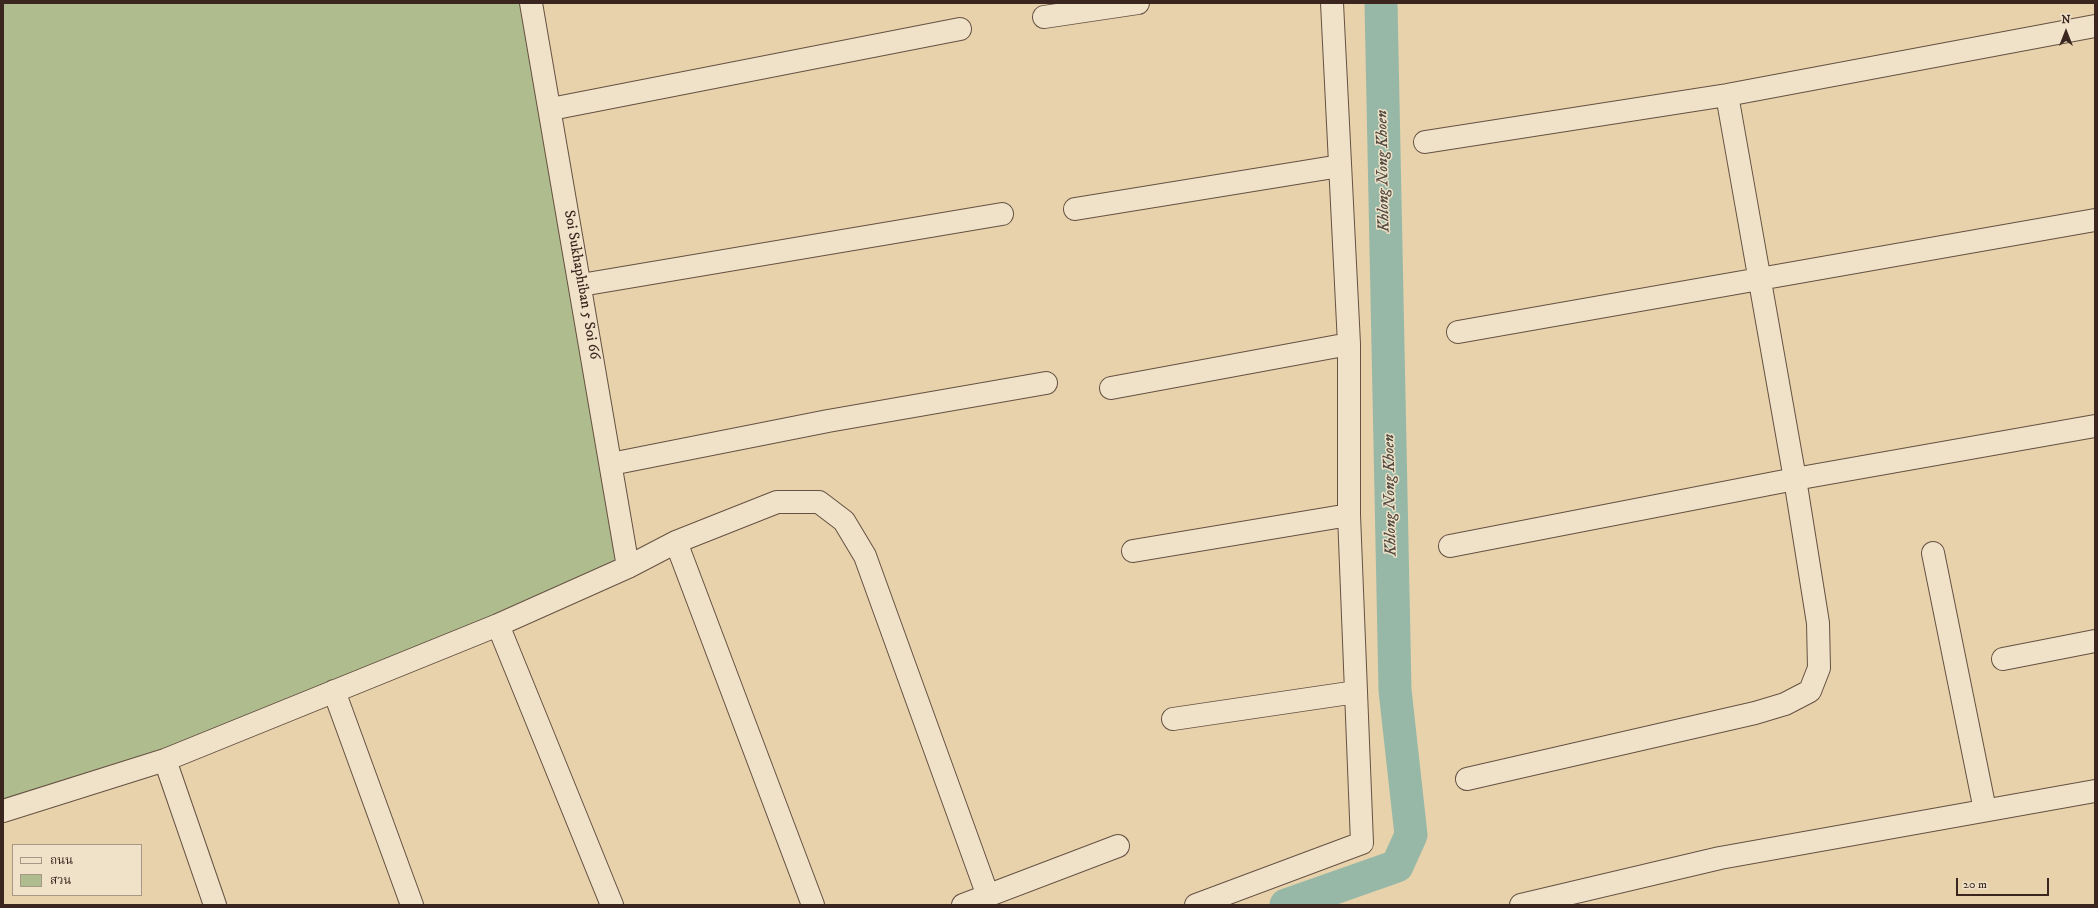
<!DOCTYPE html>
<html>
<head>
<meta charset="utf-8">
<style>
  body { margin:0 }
  #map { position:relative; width:2098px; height:908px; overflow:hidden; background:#e7d2ac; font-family:"IM FELL DW Pica","Noto Serif Thai",serif }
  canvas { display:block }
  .frame { position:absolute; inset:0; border:4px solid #3b261f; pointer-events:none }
  .legend { position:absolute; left:12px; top:844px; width:130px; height:52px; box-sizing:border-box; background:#efe2c9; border:1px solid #a79785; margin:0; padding:5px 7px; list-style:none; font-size:12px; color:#3b261f }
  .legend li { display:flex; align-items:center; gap:8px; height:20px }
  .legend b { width:20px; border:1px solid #a79785 }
  .north { position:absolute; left:2046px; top:12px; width:40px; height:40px; -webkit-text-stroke:3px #efe2c9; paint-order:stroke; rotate:0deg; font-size:11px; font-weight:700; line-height:16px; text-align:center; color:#3b261f }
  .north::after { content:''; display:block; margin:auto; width:14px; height:18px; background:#3b261f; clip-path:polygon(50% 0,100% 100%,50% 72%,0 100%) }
  .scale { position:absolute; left:1956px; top:878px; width:93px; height:18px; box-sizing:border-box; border:2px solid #3b261f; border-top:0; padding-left:5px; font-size:12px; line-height:14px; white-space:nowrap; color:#3b261f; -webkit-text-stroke:3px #efe2c9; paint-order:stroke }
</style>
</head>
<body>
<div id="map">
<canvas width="2098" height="908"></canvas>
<div class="frame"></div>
<ul class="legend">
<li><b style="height:5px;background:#efe2c9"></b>ถนน</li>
<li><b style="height:11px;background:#afbd8e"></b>สวน</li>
</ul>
<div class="north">N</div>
<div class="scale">20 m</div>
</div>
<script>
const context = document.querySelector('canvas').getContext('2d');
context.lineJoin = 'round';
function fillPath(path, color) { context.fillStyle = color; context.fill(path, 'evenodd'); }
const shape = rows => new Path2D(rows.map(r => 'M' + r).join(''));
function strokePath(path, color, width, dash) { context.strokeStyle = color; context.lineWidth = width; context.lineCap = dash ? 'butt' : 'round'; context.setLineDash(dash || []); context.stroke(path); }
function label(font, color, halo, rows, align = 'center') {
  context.font = font + ' "IM FELL DW Pica",serif'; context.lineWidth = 3; context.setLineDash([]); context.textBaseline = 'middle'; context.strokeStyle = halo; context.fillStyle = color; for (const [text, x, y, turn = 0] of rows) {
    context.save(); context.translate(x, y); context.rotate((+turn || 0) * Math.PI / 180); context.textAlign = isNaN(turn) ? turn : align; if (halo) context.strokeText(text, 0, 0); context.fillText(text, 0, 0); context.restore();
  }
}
const green = shape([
  [3,3,530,3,621,567,3,816]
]);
const canal = shape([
  [1286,905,1397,866,1411,835,1395,690,1381,3]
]);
const street = shape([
  [531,3,628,567],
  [1044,17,1138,3],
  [551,109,960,29],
  [1425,142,1727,95,2095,26],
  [1075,209,1340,166],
  [581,285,1002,214],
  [1458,332,2095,220],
  [1111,388,1349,344],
  [611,464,828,421,1046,383],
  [676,542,813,905],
  [1450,546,1795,479,2095,426],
  [1133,551,1349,515],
  [1933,553,1985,810],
  [498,625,612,905],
  [2003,659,2095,641],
  [334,691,412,905],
  [1173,719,1356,692],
  [165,760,215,905],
  [1467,779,1755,713,1785,704,1810,691,1819,668,1818,623,1795,479,1727,95],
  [3,811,165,760,498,625,628,567,676,542,777,502,819,502,844,521,865,556,988,896],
  [963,905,1118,846],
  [1196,905,1362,843,1349,515,1349,344,1332,3],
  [1521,905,1720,858,2095,791]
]);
const streetNames = [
  ["Soi Sukhaphiban 5 Soi 66",581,285,80]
];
const waterNames = [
  ["Khlong Nong Khoen",1384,171,-91],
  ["Khlong Nong Khoen",1391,495,-91]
];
fillPath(green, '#afbd8e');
strokePath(canal, '#97b8a6', 33);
strokePath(street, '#665142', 24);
strokePath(street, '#efe2c9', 22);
label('15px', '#3b261f', '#efe2c9', streetNames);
label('italic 16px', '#524a41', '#efe2c9', waterNames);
</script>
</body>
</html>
